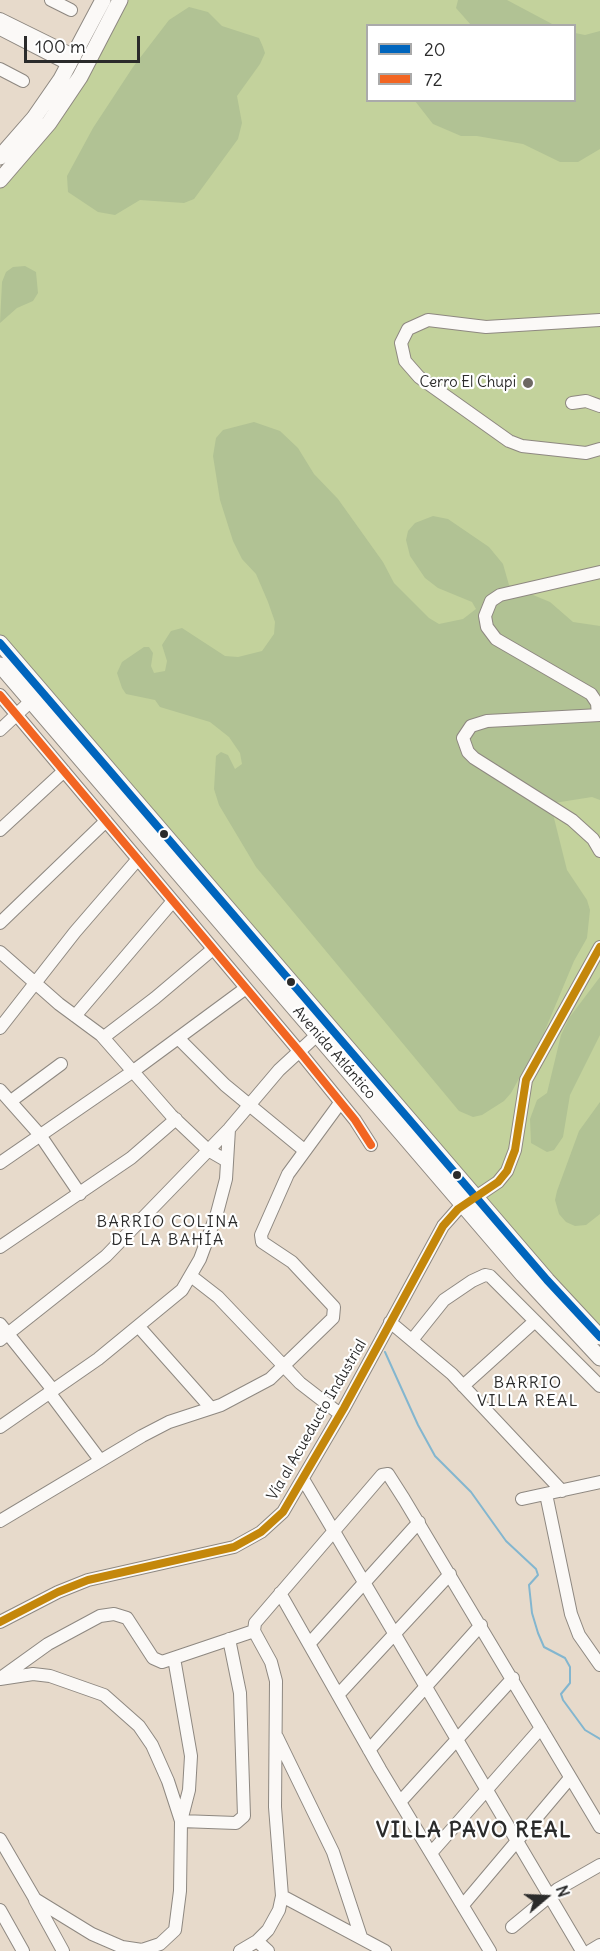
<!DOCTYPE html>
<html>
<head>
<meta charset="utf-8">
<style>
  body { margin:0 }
  #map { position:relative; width:600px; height:1951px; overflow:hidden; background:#e7dacb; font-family:Delius,sans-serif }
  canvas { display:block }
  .legend { position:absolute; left:366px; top:24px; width:210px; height:78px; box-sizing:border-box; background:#fff; border:2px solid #aaa; margin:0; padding:8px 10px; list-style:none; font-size:18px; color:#2b2b2b }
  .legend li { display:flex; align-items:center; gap:12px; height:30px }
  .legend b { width:30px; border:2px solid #aaa }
  .north { position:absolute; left:516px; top:1867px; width:60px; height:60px; -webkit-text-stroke:4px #fff; paint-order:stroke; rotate:71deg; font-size:16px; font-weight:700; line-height:24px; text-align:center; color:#2b2b2b }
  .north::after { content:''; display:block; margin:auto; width:21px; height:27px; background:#2b2b2b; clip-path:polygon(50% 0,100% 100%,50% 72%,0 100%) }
  .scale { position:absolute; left:24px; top:36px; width:116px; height:27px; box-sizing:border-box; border:3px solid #2b2b2b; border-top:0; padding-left:8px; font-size:18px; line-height:21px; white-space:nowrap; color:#2b2b2b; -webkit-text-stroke:4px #fff; paint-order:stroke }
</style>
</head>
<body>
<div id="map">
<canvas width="600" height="1951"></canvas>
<ul class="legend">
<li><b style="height:8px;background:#0065bd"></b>20</li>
<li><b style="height:8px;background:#f26522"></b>72</li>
</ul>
<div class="north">N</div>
<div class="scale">100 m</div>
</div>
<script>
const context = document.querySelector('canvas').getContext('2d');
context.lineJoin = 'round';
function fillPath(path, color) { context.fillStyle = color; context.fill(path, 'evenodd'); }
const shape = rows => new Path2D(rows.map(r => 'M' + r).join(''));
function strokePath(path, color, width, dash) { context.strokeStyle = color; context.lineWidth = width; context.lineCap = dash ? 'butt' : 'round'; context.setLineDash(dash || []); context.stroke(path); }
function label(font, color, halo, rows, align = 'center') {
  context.font = font + ' Delius,sans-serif'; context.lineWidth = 4.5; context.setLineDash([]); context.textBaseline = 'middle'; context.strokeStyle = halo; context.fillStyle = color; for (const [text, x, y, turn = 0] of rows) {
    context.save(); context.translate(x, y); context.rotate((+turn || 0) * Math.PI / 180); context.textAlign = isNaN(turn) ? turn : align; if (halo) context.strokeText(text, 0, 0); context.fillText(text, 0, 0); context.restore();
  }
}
const green = shape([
  [120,0,600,0,600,1337,0,643,0,180,30,147],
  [368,26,574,26,574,100,368,100]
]);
const forest = shape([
  [458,0,507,0,554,25,471,25,456,8],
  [189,7,208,12,222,26,259,38,263,47,265,53,260,64,237,96,242,123,238,139,194,199,184,203,140,200,115,215,98,212,68,192,67,176,93,128,133,67,169,20],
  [600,31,600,149,578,162,560,162,523,144,477,136,461,136,433,124,415,101,574,100,575,33,585,35],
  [25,266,36,272,38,293,33,301,17,308,0,323,2,282,6,272,13,267],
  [254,422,280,431,298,448,314,474,338,499,383,562,394,583,429,618,439,624,463,619,476,609,472,602,438,588,425,578,410,556,406,540,408,531,415,523,433,516,448,519,489,547,503,564,509,585,550,602,573,622,600,626,600,800,592,797,554,803,553,814,567,870,587,900,590,910,587,938,574,961,543,1035,511,1093,504,1101,482,1115,473,1117,459,1111,256,867,219,805,214,789,216,756,221,752,228,755,235,769,242,764,240,753,229,737,210,722,160,707,155,700,126,694,122,688,117,673,122,662,144,647,149,647,153,653,151,666,154,673,165,671,167,661,162,645,171,631,182,628,225,656,238,657,262,651,274,634,275,622,268,602,256,574,242,559,233,541,220,500,213,456,216,438,223,430],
  [600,977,600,1035,570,1095,563,1137,554,1150,547,1152,531,1143,530,1119,537,1100,547,1093,561,1035,569,1018],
  [600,1102,600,1214,586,1225,575,1226,566,1222,559,1214,555,1200,557,1191,579,1131]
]);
const stream = shape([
  [385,1352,418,1425,435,1456,471,1492,506,1541,536,1569,538,1575,529,1585,532,1613,538,1633,544,1647,565,1658,570,1667,570,1683,561,1694,563,1700,585,1730,600,1739]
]);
const minor = shape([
  [51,0,71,10],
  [0,19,75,56],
  [0,29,70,65],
  [0,69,23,81],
  [600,320,486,327,428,320,408,329,401,343,405,361,419,377,509,441,522,446,586,453,600,449],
  [572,403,586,401,600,406],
  [0,695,299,1051,355,1120,371,1145],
  [598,715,597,703,591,694,496,639,487,627,485,616,491,601,500,595,600,572],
  [600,715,487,721,471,726,463,738,468,752,474,758,572,820,593,839,600,851],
  [0,730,31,701],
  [0,830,64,771],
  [0,923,106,821],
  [0,952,59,1004,101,1035,171,1115,208,1150,227,1161],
  [75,1016,173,901],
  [0,1028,75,932,138,859],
  [104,1037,155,998,213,949],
  [178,1038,225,1085,304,1150],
  [0,1090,40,1135,80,1194],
  [11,1101,61,1064],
  [0,1163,132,1072,246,988],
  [0,1247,131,1158,176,1119],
  [191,1276,218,1297,300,1383,340,1414],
  [390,1322,452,1374,562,1491],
  [0,1324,53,1390],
  [139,1327,211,1408],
  [0,1340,106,1256,229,1129,279,1070,317,1035],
  [412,1340,444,1300,472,1281,485,1275,490,1276,600,1386],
  [463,1386,535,1321],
  [49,1392,100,1460],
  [0,1427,98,1359,182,1290,200,1259,217,1213,226,1179,229,1129],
  [303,1479,582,1951],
  [546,1494,571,1614,579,1635,600,1665],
  [522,1499,600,1482],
  [0,1521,142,1436,169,1422,221,1405,270,1379,333,1318,334,1307,292,1262,262,1242,261,1235,288,1174,340,1103],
  [280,1593,380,1769,490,1951],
  [0,1622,58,1592,88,1580,234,1547,261,1532,283,1512,344,1408,443,1226,458,1209,498,1182,507,1171,515,1150,526,1080,600,947],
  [309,1644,419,1522],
  [174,1658,191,1756,189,1790,181,1821,236,1823,244,1816,240,1693,229,1639],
  [2,1677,48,1644,100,1616,114,1614,127,1618,153,1658,162,1662,254,1631],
  [0,1679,33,1674,50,1676,104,1695,139,1726,152,1745,168,1781,181,1821,180,1891,175,1930,160,1944,142,1950,122,1947,92,1934,35,1899,0,1839],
  [338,1695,450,1574],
  [277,1737,333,1852,361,1937],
  [369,1750,481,1625],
  [400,1802,513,1678],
  [431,1853,541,1728],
  [282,1896,385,1951],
  [35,1900,63,1951],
  [463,1905,570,1778],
  [0,1910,23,1951],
  [512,1927,558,1889,600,1865],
  [257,1941,268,1951],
  [240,1951,257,1941,268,1930,279,1910,282,1896,275,1807,276,1681,271,1662,254,1631,255,1623,382,1475,388,1474,404,1499,600,1827],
  [590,1951,600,1945]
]);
const major = shape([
  [0,157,34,118,61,79,103,0],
  [0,180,49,123,80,77,120,0],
  [0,643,547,1280,600,1337],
  [0,665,523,1275,600,1358]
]);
const bus1 = shape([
  [0,643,547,1280,600,1337]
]);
const bus2 = shape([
  [0,695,299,1051,355,1120,371,1145]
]);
const bus3 = shape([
  [0,1622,58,1592,88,1580,234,1547,261,1532,283,1512,344,1408,443,1226,458,1209,498,1182,507,1171,515,1150,526,1080,600,947]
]);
const markers = [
  [528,383,6,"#6d6863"],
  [164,834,5,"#2b2b2b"],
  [291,982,5,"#2b2b2b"],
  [457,1175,5,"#2b2b2b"]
];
const poiNames = [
  ["Cerro El Chupi",516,383]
];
const streetNames = [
  ["Avenida Atlántico",334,1053,49],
  ["Vía al Acueducto Industrial",317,1420,-60]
];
const neighbourhoodNames = [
  ["BARRIO COLINA",168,1222],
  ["DE LA BAHÍA",168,1240],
  ["BARRIO",528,1383],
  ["VILLA REAL",528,1401]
];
const districtNames = [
  ["VILLA PAVO REAL",474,1831]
];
fillPath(green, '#c3d29c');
fillPath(forest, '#b1c294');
strokePath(stream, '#83b6cf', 2);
strokePath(minor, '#8e8881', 14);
strokePath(major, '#8e8881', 17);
strokePath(minor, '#fbf9f7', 12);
strokePath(major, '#fbf9f7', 15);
strokePath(bus1, '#0065bd', 8);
strokePath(bus2, '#f26522', 8);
strokePath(bus3, '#c4870b', 8);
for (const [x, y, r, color] of markers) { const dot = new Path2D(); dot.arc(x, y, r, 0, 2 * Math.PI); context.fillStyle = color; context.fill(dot); strokePath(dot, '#fff', 2); }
label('15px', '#2b2b2b', '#fff', poiNames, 'right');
label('15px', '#2b2b2b', '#fff', streetNames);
context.letterSpacing = '1.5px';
label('16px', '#2b2b2b', '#fff', neighbourhoodNames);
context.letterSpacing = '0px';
context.letterSpacing = '1.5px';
label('bold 21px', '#2b2b2b', '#fff', districtNames);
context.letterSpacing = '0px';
</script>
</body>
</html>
